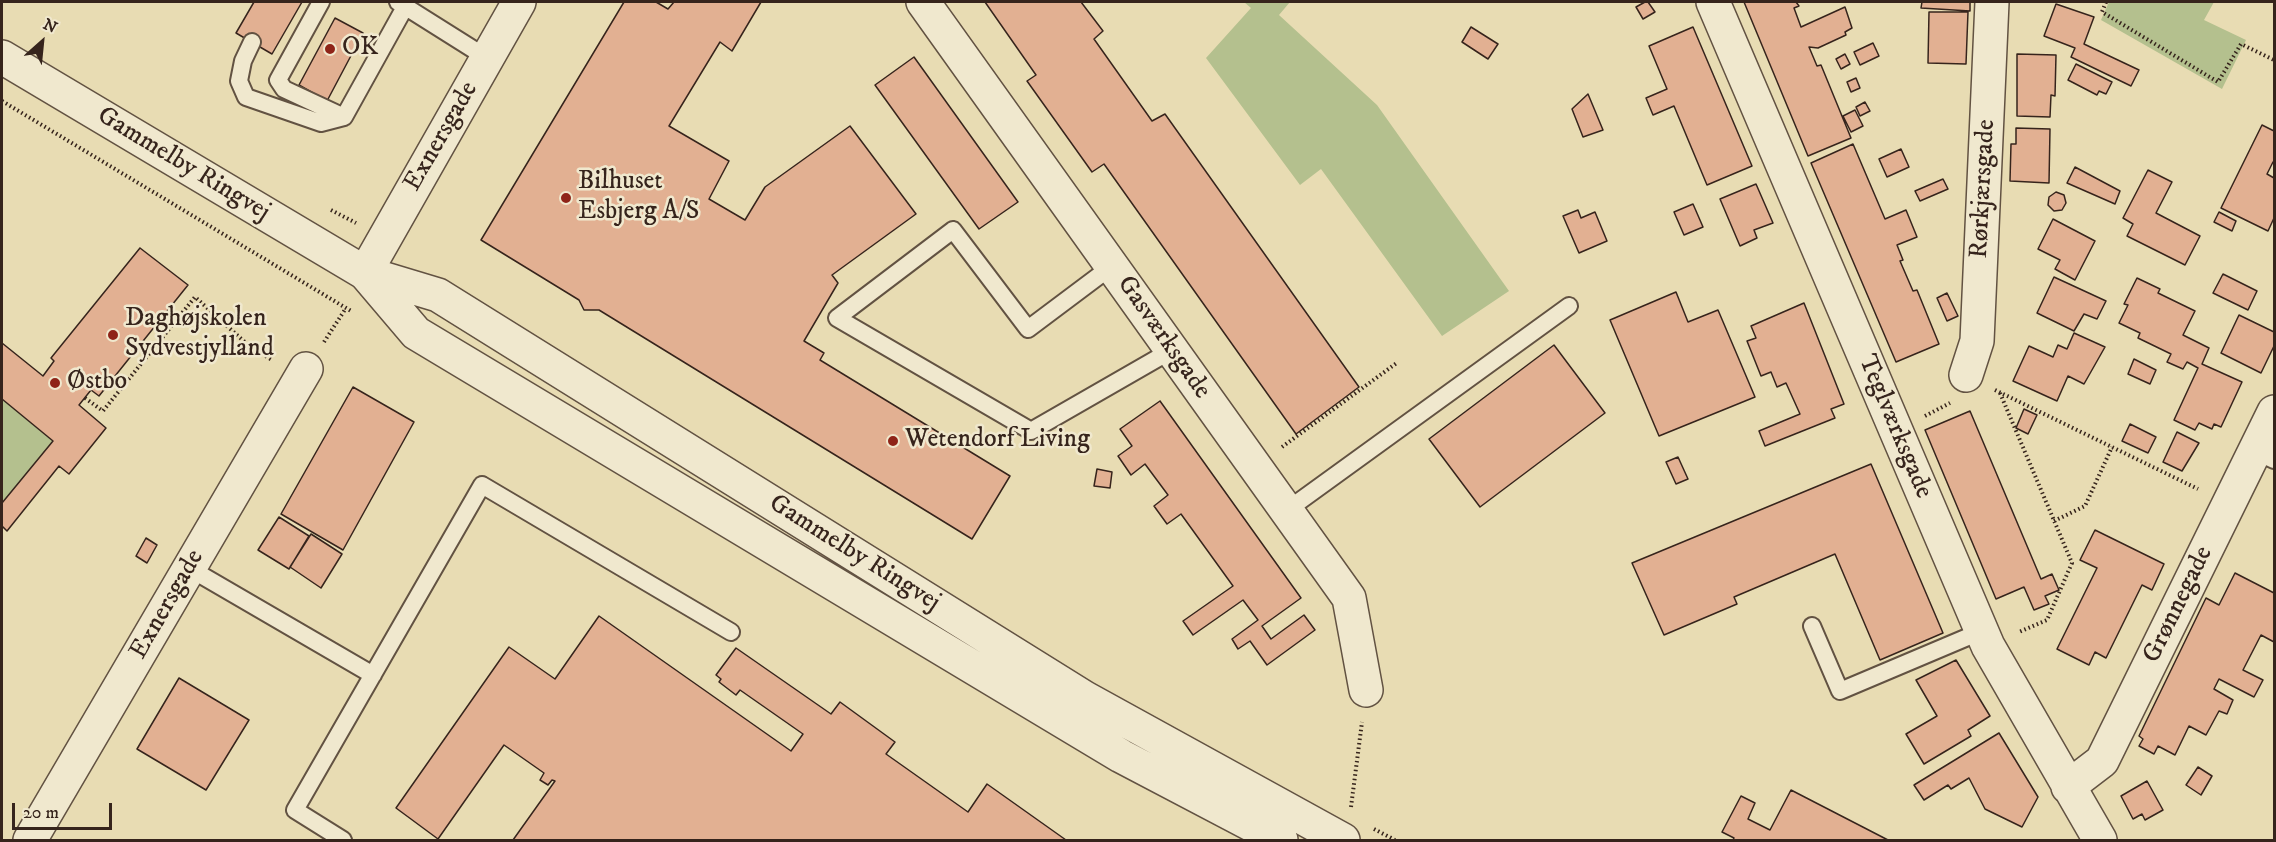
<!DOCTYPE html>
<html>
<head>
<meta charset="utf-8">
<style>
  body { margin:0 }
  #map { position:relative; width:2276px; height:842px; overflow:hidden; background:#e8dcb3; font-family:"IM FELL DW Pica",serif }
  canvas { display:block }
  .frame { position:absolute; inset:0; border:3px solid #36241c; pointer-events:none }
  .north { position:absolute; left:12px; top:12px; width:60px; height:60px; -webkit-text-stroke:4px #f0e8ce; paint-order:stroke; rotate:27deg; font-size:16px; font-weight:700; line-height:24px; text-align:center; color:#36241c }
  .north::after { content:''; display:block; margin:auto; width:21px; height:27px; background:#36241c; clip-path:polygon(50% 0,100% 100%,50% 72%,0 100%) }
  .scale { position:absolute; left:12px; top:803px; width:100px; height:27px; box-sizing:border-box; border:3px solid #36241c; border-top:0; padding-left:8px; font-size:18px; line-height:21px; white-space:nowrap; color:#36241c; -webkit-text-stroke:4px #f0e8ce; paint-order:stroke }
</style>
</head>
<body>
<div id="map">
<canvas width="2276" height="842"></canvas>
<div class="frame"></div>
<div class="north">N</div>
<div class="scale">20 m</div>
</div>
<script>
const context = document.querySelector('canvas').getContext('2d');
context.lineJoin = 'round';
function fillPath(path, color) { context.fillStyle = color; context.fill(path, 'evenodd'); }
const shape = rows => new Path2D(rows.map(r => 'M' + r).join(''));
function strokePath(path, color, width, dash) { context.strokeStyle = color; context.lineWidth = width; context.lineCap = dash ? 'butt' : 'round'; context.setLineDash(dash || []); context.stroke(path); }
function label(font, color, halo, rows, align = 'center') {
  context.font = font + ' "IM FELL DW Pica",serif'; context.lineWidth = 5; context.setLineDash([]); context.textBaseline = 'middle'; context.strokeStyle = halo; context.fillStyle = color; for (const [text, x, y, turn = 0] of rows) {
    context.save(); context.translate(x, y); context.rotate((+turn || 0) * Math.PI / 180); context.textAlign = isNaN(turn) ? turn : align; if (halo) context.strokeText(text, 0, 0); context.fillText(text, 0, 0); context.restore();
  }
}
const green = shape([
  [1244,2,1290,2,1279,15,1377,105,1509,291,1442,336,1321,169,1300,185,1206,58,1251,8],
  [2109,2,2214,2,2204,20,2246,40,2222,89,2101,20],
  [2,399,53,441,2,503]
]);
const building = shape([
  [254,2,302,2,272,54,236,33,254,2],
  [624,2,656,2,668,9,674,2,761,2,732,51,720,42,669,126,729,161,709,199,745,220,765,187,850,126,916,214,832,275,838,283,804,341,824,353,820,360,1010,476,972,539,599,310,584,310,579,300,481,240,624,2],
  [985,2,1081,2,1103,31,1094,39,1152,121,1165,114,1359,387,1296,434,1104,164,1092,172,1027,81,1036,75,985,2],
  [1645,2,1648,2,1655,12,1643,19,1636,7,1645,2],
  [1744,2,1796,2,1799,6,1794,8,1801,27,1845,7,1852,28,1845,32,1846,35,1818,48,1809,47,1817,66,1821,65,1851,138,1808,156,1744,2],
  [1922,2,1970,2,1970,11,1921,8,1922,2],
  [2056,4,2094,17,2084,44,2139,70,2131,86,2071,57,2075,48,2044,36,2056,4],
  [1929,12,1968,12,1966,64,1928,63,1929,12],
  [335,18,363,33,327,101,299,85,335,18],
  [1471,27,1498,44,1488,59,1462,42,1471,27],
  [1693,27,1752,166,1707,185,1674,106,1653,115,1646,98,1667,89,1649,46,1693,27],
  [1873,43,1879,56,1860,65,1854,52,1873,43],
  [1845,54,1850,64,1841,69,1836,59,1845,54],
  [2017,54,2056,55,2055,96,2051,95,2050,117,2017,116,2017,54],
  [914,57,1018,202,979,229,875,85,914,57],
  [2076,64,2112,82,2106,94,2099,91,2097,95,2068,80,2076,64],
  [1856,78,1860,88,1851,92,1847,82,1856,78],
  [1588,94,1603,130,1583,137,1572,109,1588,94],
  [1865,102,1870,111,1860,116,1856,107,1865,102],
  [1855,110,1863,126,1851,132,1843,116,1855,110],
  [2262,125,2274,131,2274,163,2273,162,2267,174,2274,178,2274,218,2268,231,2221,208,2262,125],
  [2016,128,2050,129,2049,183,2010,181,2011,144,2016,144,2016,128],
  [1853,144,1885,219,1906,210,1917,237,1897,245,1903,260,1900,261,1913,291,1917,290,1939,344,1896,362,1811,163,1853,144],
  [1901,149,1909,167,1887,177,1879,159,1901,149],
  [2075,167,2120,191,2115,204,2067,183,2075,167],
  [2148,170,2172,182,2156,213,2200,236,2185,265,2127,236,2133,224,2123,218,2148,170],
  [1943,179,1948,189,1920,201,1915,191,1943,179],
  [1756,184,1773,223,1754,230,1757,238,1740,246,1720,199,1756,184],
  [2056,192,2064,195,2066,203,2062,210,2054,211,2048,205,2049,197,2056,192],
  [1693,204,1703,227,1684,235,1674,212,1693,204],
  [1578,210,1581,218,1595,212,1607,241,1579,253,1563,216,1578,210],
  [2219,212,2236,221,2232,231,2214,222,2219,212],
  [2053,219,2095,241,2075,280,2055,269,2060,260,2038,249,2053,219],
  [140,248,188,285,99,396,91,390,79,405,106,428,69,474,59,466,7,531,2,526,2,503,53,441,2,399,2,343,43,376,54,361,51,358,140,248],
  [2223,274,2257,291,2248,310,2213,293,2223,274],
  [2054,277,2106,301,2097,319,2084,314,2074,331,2037,313,2054,277],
  [2137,278,2160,289,2158,293,2195,311,2183,335,2209,348,2202,364,2242,382,2221,427,2214,424,2212,429,2199,423,2195,430,2174,420,2198,368,2187,362,2183,369,2167,362,2171,354,2138,338,2140,333,2119,323,2128,305,2124,304,2137,278],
  [1676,292,1688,322,1718,310,1755,397,1659,436,1610,320,1676,292],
  [1947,293,1958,316,1947,321,1937,298,1947,293],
  [1804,303,1844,404,1831,409,1835,418,1765,446,1759,431,1800,414,1786,383,1777,387,1771,372,1761,376,1747,341,1756,338,1751,326,1804,303],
  [2239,315,2274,332,2274,346,2261,373,2221,353,2239,315],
  [2074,333,2105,347,2084,384,2068,376,2057,401,2013,381,2029,346,2053,357,2058,345,2067,349,2074,333],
  [1554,345,1605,413,1480,507,1429,439,1554,345],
  [2134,359,2156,370,2150,384,2128,374,2134,359],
  [353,387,414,422,343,550,281,514,353,387],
  [1160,401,1301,598,1262,626,1271,639,1304,615,1315,630,1267,665,1250,641,1238,649,1232,639,1258,620,1243,600,1193,635,1183,621,1233,586,1181,514,1167,524,1154,506,1168,495,1145,464,1131,475,1118,456,1132,446,1120,429,1160,401],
  [2024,409,2037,415,2028,434,2016,428,2024,409],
  [1970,411,2041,579,2052,574,2059,590,2045,596,2049,604,2034,610,2024,587,1996,599,1925,430,1970,411],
  [2130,424,2156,437,2148,453,2122,441,2130,424],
  [2177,432,2199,443,2182,471,2163,462,2177,432],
  [1678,457,1688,479,1676,484,1666,462,1678,457],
  [1871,464,1943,633,1880,660,1835,554,1734,597,1737,604,1664,635,1632,563,1871,464],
  [1097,469,1112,472,1110,488,1094,486,1097,469],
  [279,517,309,536,289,569,258,550,279,517],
  [2095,530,2164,564,2152,590,2142,585,2106,658,2095,652,2089,665,2057,649,2097,568,2080,560,2095,530],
  [311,534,342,554,321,588,290,567,311,534],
  [146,538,157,545,147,563,136,556,146,538],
  [2235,573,2274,593,2274,642,2261,635,2243,670,2263,680,2254,697,2219,679,2214,689,2233,700,2227,714,2219,711,2206,735,2189,726,2175,755,2158,746,2154,754,2139,746,2143,739,2139,736,2206,598,2219,605,2235,573],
  [599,616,791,751,803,734,740,690,736,695,719,682,721,679,716,675,736,648,831,714,840,702,895,742,886,754,968,812,987,784,1066,840,513,840,555,781,552,780,548,785,540,780,544,773,504,745,438,839,396,808,509,647,555,679,599,616],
  [1956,660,1990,716,1968,730,1971,736,1924,764,1906,734,1937,716,1916,680,1956,660],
  [179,678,249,720,206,790,137,749,179,678],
  [1999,733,2038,797,2022,827,1985,809,1969,778,1951,789,1948,785,1924,800,1914,785,1999,733],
  [2198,767,2212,776,2201,795,2186,785,2198,767],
  [2147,781,2163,810,2145,820,2142,814,2133,819,2121,796,2147,781],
  [1791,790,1888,840,1733,840,1734,838,1722,832,1741,796,1755,803,1748,819,1770,830,1791,790]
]);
const path = shape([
  [2106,2,2102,12,2218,82,2241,44,2274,60],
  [2,101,351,311],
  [331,210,356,223],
  [324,342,346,308],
  [1995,390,2198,489],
  [2000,393,2072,563,2047,620,2019,632],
  [85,398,103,411,195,297,248,345,272,360],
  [1925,416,1950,403],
  [1282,447,1398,362],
  [2054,521,2085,506,2112,447],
  [1351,807,1362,722],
  [1374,829,1395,840]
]);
const service = shape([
  [321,2,278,80,284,89,344,117],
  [398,2,487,58],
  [252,42,243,61,239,81,246,97,321,123,344,117,405,7],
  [1112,266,1028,329,953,230,837,318,1031,431,1172,350],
  [2255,451,2274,460],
  [1286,511,1569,306],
  [189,568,373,675],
  [1812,626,1840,691,1982,631],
  [343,840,295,810,482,485,731,632]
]);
const minor = shape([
  [923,2,1349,598,1366,690],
  [1713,2,1988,646,2100,840],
  [365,273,519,2],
  [1966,375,1977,341,1992,2],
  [2068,787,2102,761,2274,412],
  [30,840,306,369]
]);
const tertiary = shape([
  [2,57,365,273,438,295,1085,698,1343,840],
  [365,273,416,333,1121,756,1281,840]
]);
const markers = [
  [330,49,6,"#8f2418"],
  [566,198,6,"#8f2418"],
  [113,335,6,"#8f2418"],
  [55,383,6,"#8f2418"],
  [893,441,6,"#8f2418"]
];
const poiNames = [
  ["OK",342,49],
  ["Bilhuset",578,183],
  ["Esbjerg A/S",578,213],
  ["Daghøjskolen",125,320],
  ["Sydvestjylland",125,350],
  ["Østbo",67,383],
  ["Wetendorf Living",905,441]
];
const streetNames = [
  ["Exnersgade",442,137,-60],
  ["Gammelby Ringvej",183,165,31],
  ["Rørkjærsgade",1984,189,-87],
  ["Gasværksgade",1163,338,55],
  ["Teglværksgade",1894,427,67],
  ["Gammelby Ringvej",854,554,32],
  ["Exnersgade",168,605,-60],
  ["Grønnegade",2179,605,-64]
];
fillPath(green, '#b4c08e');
fillPath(building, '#e2b092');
strokePath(building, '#36241c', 1.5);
strokePath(service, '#625242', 20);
strokePath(minor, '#625242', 36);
strokePath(tertiary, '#625242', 36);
strokePath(path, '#36241c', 4, [1.5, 3]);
strokePath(service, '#f0e8ce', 16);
strokePath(minor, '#f0e8ce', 33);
strokePath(tertiary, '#f0e8ce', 33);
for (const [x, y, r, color] of markers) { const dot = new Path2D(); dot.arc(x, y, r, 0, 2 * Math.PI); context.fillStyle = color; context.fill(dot); strokePath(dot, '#f0e8ce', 2); }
label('26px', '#36241c', '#f0e8ce', poiNames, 'left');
label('26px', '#36241c', '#f0e8ce', streetNames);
</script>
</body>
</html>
